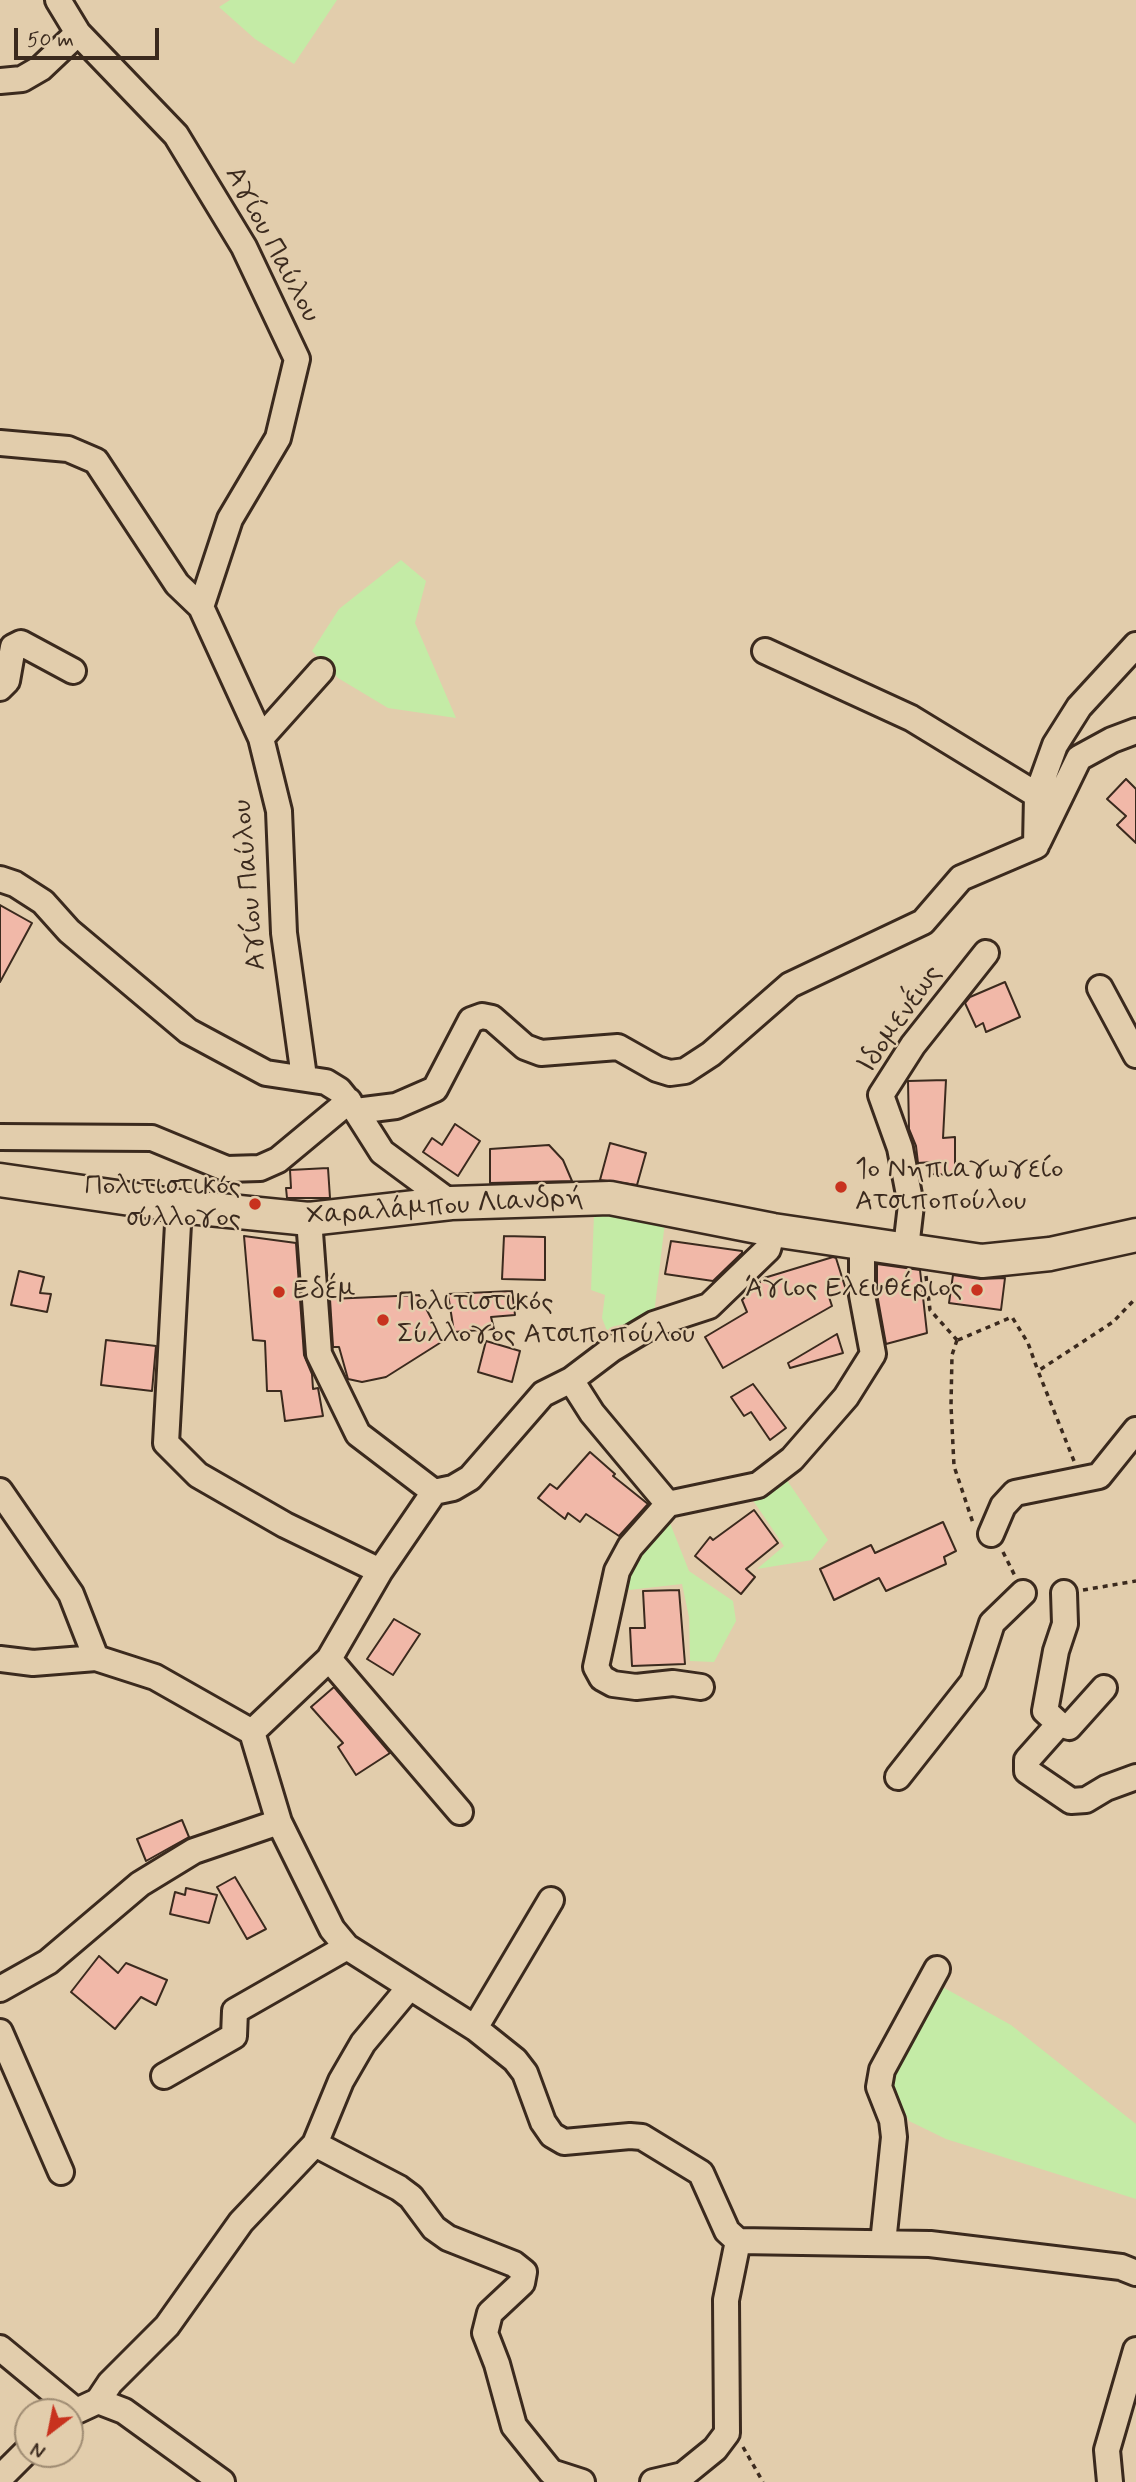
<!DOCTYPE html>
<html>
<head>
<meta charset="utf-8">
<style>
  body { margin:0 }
  #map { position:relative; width:1136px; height:2482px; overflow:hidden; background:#e2cdac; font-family:Mynerve,sans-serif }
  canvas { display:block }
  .north { position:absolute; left:14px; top:2398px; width:70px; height:70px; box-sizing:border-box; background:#e2cdac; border:2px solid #9f8c73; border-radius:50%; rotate:212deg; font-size:19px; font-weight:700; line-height:28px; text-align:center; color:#3b2a1e }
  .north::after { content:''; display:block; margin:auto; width:24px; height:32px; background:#c8321e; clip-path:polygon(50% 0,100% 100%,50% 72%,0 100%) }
  .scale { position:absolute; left:14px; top:28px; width:145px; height:32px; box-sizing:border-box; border:4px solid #3b2a1e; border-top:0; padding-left:9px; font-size:21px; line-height:24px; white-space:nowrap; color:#3b2a1e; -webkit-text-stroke:5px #e2cdac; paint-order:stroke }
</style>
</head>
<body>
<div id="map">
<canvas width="1136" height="2482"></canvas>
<div class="north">N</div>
<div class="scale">50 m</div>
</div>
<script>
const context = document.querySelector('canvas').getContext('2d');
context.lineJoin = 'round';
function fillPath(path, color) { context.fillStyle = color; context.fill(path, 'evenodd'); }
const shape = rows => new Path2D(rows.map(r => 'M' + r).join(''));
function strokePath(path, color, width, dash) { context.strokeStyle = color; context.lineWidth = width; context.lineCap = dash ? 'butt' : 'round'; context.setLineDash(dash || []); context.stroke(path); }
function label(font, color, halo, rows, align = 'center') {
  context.font = font + ' Mynerve,sans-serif'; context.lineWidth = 5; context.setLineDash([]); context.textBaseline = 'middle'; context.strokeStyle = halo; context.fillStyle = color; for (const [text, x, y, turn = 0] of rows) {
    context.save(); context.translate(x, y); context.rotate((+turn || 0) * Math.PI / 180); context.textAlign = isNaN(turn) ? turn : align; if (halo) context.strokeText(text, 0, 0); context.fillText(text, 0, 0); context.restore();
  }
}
const green = shape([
  [230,0,337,0,294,64,255,39,219,7],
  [401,560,426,581,415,623,456,718,388,708,338,678,312,651,339,609],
  [594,1215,665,1222,654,1314,611,1341,602,1318,605,1295,591,1290],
  [784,1476,828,1540,812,1560,757,1569,784,1546,750,1496],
  [668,1518,689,1571,733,1601,736,1621,714,1662,690,1661,689,1617,682,1584,629,1590,627,1571,641,1545],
  [939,1985,1011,2025,1136,2124,1136,2199,946,2139,909,2121,895,2091,891,2070]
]);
const building = shape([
  [1126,779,1136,789,1136,843,1117,825,1126,816,1107,799,1126,779],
  [0,905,32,923,0,982,0,905],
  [1005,982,1020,1017,986,1032,983,1023,976,1027,965,1003,970,997,1005,982],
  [946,1080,943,1138,955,1137,955,1175,932,1174,933,1162,918,1163,916,1146,909,1129,908,1081,946,1080],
  [455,1124,480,1141,458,1176,423,1152,432,1138,442,1145,455,1124],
  [610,1143,646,1153,637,1185,600,1180,610,1143],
  [549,1145,563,1160,572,1181,490,1183,490,1149,549,1145],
  [328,1168,330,1198,287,1198,286,1188,291,1188,290,1170,328,1168],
  [244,1236,296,1243,304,1355,312,1374,313,1389,318,1388,323,1416,285,1421,281,1391,267,1391,265,1341,253,1340,244,1236],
  [504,1236,545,1237,545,1280,502,1279,504,1236],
  [671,1241,742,1251,742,1253,713,1281,665,1274,671,1241],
  [833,1257,836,1258,846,1290,829,1297,832,1306,723,1368,705,1337,747,1312,742,1300,764,1278,833,1257],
  [877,1264,920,1270,927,1333,886,1344,877,1294,877,1264],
  [19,1271,44,1277,40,1293,51,1294,47,1312,11,1305,19,1271],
  [953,1275,980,1279,1005,1278,1001,1310,949,1303,953,1275],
  [512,1291,515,1315,491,1317,494,1329,454,1332,448,1294,512,1291],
  [419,1295,443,1341,386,1377,362,1382,348,1379,339,1347,333,1347,330,1299,419,1295],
  [837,1334,843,1353,790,1368,788,1363,837,1334],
  [106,1340,156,1346,152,1391,101,1385,106,1340],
  [486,1341,520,1351,512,1382,478,1372,486,1341],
  [753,1384,786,1428,770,1440,751,1412,744,1416,731,1397,753,1384],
  [590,1452,615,1474,613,1476,648,1504,619,1536,586,1514,580,1522,568,1513,565,1519,538,1498,550,1484,557,1489,590,1452],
  [754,1510,778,1543,746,1569,755,1577,741,1594,695,1556,710,1537,713,1540,754,1510],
  [943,1522,956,1551,944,1557,946,1564,886,1591,879,1578,834,1600,820,1569,871,1545,875,1553,943,1522],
  [679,1590,685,1664,632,1666,630,1628,645,1628,643,1591,679,1590],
  [394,1619,420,1634,393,1675,367,1659,394,1619],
  [334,1687,390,1753,356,1775,338,1747,343,1743,311,1707,334,1687],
  [182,1820,189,1837,146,1861,137,1839,182,1820],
  [235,1877,266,1929,247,1939,217,1887,235,1877],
  [186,1888,217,1895,209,1923,170,1914,175,1892,185,1895,186,1888],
  [99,1956,118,1973,126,1963,167,1980,156,2005,141,1997,115,2029,71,1992,99,1956]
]);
const path = shape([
  [926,1276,930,1310,957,1340],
  [957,1340,952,1355,951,1406,954,1466,973,1523],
  [958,1340,1012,1317,1028,1343,1038,1371],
  [1074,1461,1038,1371,1113,1322,1136,1298],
  [1003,1552,1015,1576],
  [1083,1590,1136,1581],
  [743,2447,763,2482]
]);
const minor = shape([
  [58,0,78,33,176,135,244,247,297,359,278,438,230,519,201,607,261,738,279,811,284,933,304,1077],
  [0,81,22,79,41,68,78,33],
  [0,443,68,449,96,461,177,584,201,607],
  [765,651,911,718,1037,795],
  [0,688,7,681,13,647,21,643,73,671],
  [261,738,321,671],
  [1038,842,1079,758,1112,740,1136,731],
  [0,879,15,884,43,902,69,931,188,1031,266,1073,326,1082,339,1090,356,1111,382,1152,451,1203],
  [1100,988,1136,1055],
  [356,1111,396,1106,435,1089,471,1020,482,1016,492,1018,525,1047,541,1053,618,1047,657,1069,670,1073,685,1071,711,1054,790,985,923,922,961,878,1036,846,1037,795,1055,745,1079,707,1136,645],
  [0,1137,152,1138,227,1169,260,1168,278,1160,349,1101],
  [179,1206,166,1443,198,1475,285,1525,380,1571],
  [309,1219,319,1354,358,1434,434,1492],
  [906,1248,911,1205,900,1148,881,1095,913,1045,986,953],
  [571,1380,592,1413,668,1504],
  [0,1491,71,1594,96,1658],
  [991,1534,1003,1506,1015,1493,1099,1476,1136,1430],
  [1064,1593,1065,1624,1056,1651,1045,1711,1059,1724,1069,1727,1104,1688],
  [0,1659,33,1663,96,1658,155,1677,252,1732],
  [329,1659,460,1812],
  [701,1687,673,1683,636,1687,613,1684,602,1678,596,1667,617,1571,630,1547,668,1504,758,1485,792,1459,846,1397,873,1354,862,1295,862,1244],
  [1059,1724,1027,1760,1027,1771,1071,1801,1086,1800,1106,1788,1136,1777],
  [252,1732,279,1822,332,1929,347,1947,475,2028,515,2060,525,2073,543,2122,552,2135,564,2142,630,2136,642,2137,701,2173,727,2231,738,2241,930,2244,1121,2267,1136,2273],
  [252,1732,329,1659,380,1571,434,1492,453,1488,470,1478,543,1394,571,1380,612,1349,654,1324,709,1306,768,1249,773,1230],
  [898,1777,973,1682,992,1623,1023,1593],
  [0,1989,48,1962,140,1884,194,1851,279,1822],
  [475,2028,551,1900],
  [0,2032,61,2172],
  [164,2076,234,2036,235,2011,347,1947],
  [315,2144,399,2188,411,2197,434,2228,448,2238,514,2264,524,2272,522,2283,490,2313,485,2333,497,2364,514,2426,551,2472,582,2482],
  [883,2243,894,2137,892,2120,879,2087,882,2070,937,1969],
  [0,2348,75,2410],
  [98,2401,124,2411,222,2482],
  [70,2414,98,2401,110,2383,167,2326,241,2222,315,2144,341,2081,363,2043,408,1989],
  [0,2478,28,2450],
  [653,2482,683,2475,715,2449,727,2433,726,2300,738,2241],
  [1110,2482,1107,2450,1136,2350]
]);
const major = shape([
  [0,1180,179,1206,309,1219,451,1203,610,1198,773,1230,982,1261,1050,1254,1136,1235]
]);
const markers = [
  [841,1187,7,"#c8321e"],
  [255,1204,7,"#c8321e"],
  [977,1290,7,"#c8321e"],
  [279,1292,7,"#c8321e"],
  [383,1320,7,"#c8321e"]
];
const streetNames = [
  ["Αγίου Παύλου",271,245,62],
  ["Αγίου Παύλου",251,885,-95],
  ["Ιδομενέως",901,1020,-55],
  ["Χαραλάμπου Λιανδρή",445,1208,-4]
];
const poiNames = [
  ["1ο Νηπιαγωγείο",855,1171],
  ["Ατσιποπούλου",855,1203],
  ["Πολιτιστικός",241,1188,"right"],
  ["σύλλογος",241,1220,"right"],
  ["Άγιος Ελευθέριος",963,1290,"right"],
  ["Εδέμ",293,1292],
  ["Πολιτιστικός",397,1304],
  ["Σύλλογος Ατσιποπούλου",397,1336]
];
fillPath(green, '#c4eba6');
fillPath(building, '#f1b8a8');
strokePath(building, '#3b2a1e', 2);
strokePath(minor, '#3b2a1e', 30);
strokePath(major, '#3b2a1e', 37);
strokePath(path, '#3b2a1e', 3.5, [5, 5]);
strokePath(minor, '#e2cdac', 24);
strokePath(major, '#e2cdac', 32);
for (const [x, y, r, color] of markers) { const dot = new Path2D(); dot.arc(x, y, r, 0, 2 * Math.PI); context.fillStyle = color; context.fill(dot); strokePath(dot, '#e2cdac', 2.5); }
label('28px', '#3b2a1e', '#e2cdac', streetNames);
label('28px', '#3b2a1e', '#e2cdac', poiNames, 'left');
</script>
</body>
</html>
